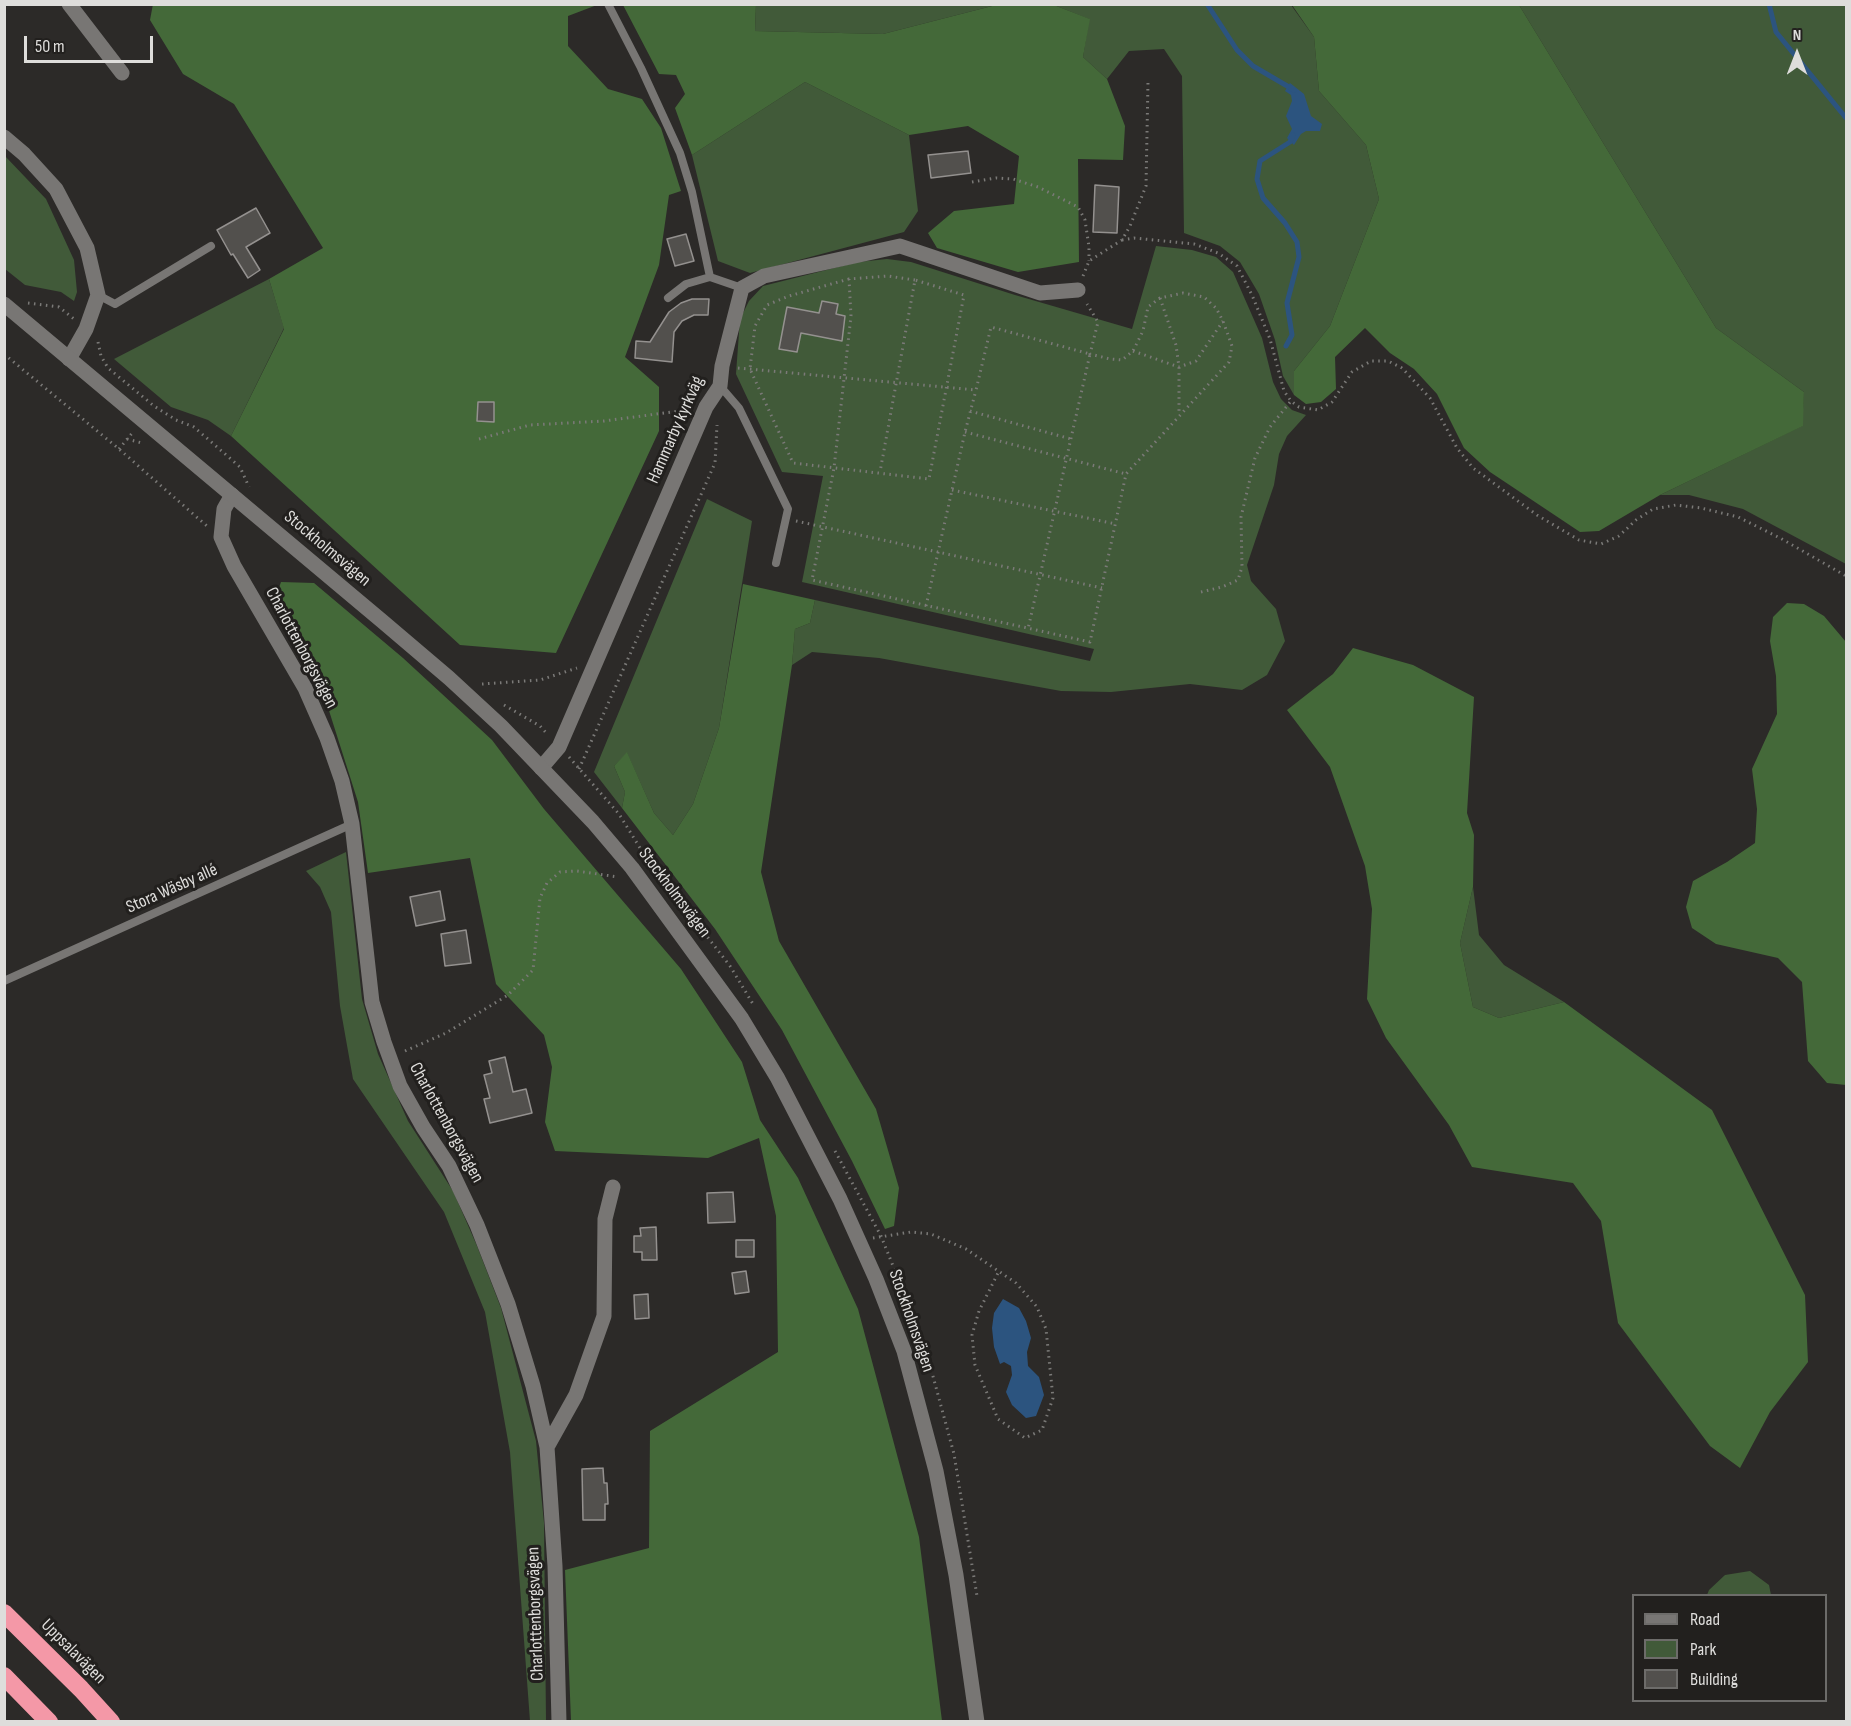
<!DOCTYPE html>
<html>
<head>
<meta charset="utf-8">
<style>
  body { margin:0 }
  #map { position:relative; width:1851px; height:1726px; overflow:hidden; background:#2c2a28; font-family:"Sofia Sans Condensed",sans-serif }
  canvas { display:block }
  .frame { position:absolute; inset:0; border:6px solid #dedddb; pointer-events:none }
  .legend { position:absolute; left:1632px; top:1594px; width:195px; height:108px; box-sizing:border-box; background:#22201e; border:2px solid #6d6c6a; margin:0; padding:8px 10px; list-style:none; font-size:18px; color:#dedddb }
  .legend li { display:flex; align-items:center; gap:12px; height:30px }
  .legend b { width:30px; border:2px solid #6d6c6a }
  .north { position:absolute; left:1767px; top:24px; width:60px; height:60px; -webkit-text-stroke:4px #22201e; paint-order:stroke; rotate:0deg; font-size:16px; font-weight:700; line-height:24px; text-align:center; color:#dedddb }
  .north::after { content:''; display:block; margin:auto; width:21px; height:27px; background:#dedddb; clip-path:polygon(50% 0,100% 100%,50% 72%,0 100%) }
  .scale { position:absolute; left:24px; top:36px; width:129px; height:27px; box-sizing:border-box; border:3px solid #dedddb; border-top:0; padding-left:8px; font-size:18px; line-height:21px; white-space:nowrap; color:#dedddb; -webkit-text-stroke:4px #22201e; paint-order:stroke }
</style>
</head>
<body>
<div id="map">
<canvas width="1851" height="1726"></canvas>
<div class="frame"></div>
<ul class="legend">
<li><b style="height:8px;background:#787674"></b>Road</li>
<li><b style="height:16px;background:#415a39"></b>Park</li>
<li><b style="height:16px;background:#52504d"></b>Building</li>
</ul>
<div class="north">N</div>
<div class="scale">50 m</div>
</div>
<script>
const context = document.querySelector('canvas').getContext('2d');
context.lineJoin = 'round';
function fillPath(path, color) { context.fillStyle = color; context.fill(path, 'evenodd'); }
const shape = rows => new Path2D(rows.map(r => 'M' + r).join(''));
function strokePath(path, color, width, dash) { context.strokeStyle = color; context.lineWidth = width; context.lineCap = dash ? 'butt' : 'round'; context.setLineDash(dash || []); context.stroke(path); }
function label(font, color, halo, rows, align = 'center') {
  context.font = font + ' "Sofia Sans Condensed",sans-serif'; context.lineWidth = 6; context.setLineDash([]); context.textBaseline = 'middle'; context.strokeStyle = halo; context.fillStyle = color; for (const [text, x, y, turn = 0] of rows) {
    context.save(); context.translate(x, y); context.rotate((+turn || 0) * Math.PI / 180); context.textAlign = isNaN(turn) ? turn : align; if (halo) context.strokeText(text, 0, 0); context.fillText(text, 0, 0); context.restore();
  }
}
const green = shape([
  [756,5,996,5,883,34,755,31],
  [1054,5,1291,5,1314,37,1319,91,1366,145,1379,199,1330,326,1294,371,1294,395,1283,376,1275,340,1259,294,1240,262,1220,246,1184,233,1182,76,1164,49,1129,51,1107,79,1083,57,1089,19],
  [1519,5,1846,5,1846,564,1743,509,1689,495,1660,495,1802,426,1804,392,1716,328],
  [805,82,909,135,918,211,904,232,750,273,718,261,692,155],
  [5,156,46,199,74,260,77,292,74,301,61,292,25,285,5,269],
  [1156,246,1192,250,1216,257,1233,272,1262,338,1273,382,1281,399,1292,410,1306,415,1287,436,1279,454,1274,485,1247,565,1251,581,1276,609,1285,641,1267,675,1242,690,1190,684,1111,692,1061,691,879,658,812,652,792,665,795,629,810,623,815,600,1090,661,1094,649,802,582,823,476,782,472,736,374,740,319,749,301,763,286,858,262,887,259,911,262,1015,295,1132,329],
  [269,279,284,328,231,436,208,420,171,407,114,359],
  [707,499,752,521,719,728,693,804,673,835,654,813,627,753,614,766,625,792,622,808,594,772],
  [346,852,362,999,378,1054,408,1121,453,1191,477,1246,501,1308,536,1441,544,1523,546,1721,530,1721,510,1452,485,1312,444,1212,353,1079,340,1006,331,912,320,887,306,871],
  [1473,887,1479,935,1504,965,1564,1002,1499,1018,1473,1007,1460,943],
  [1750,1571,1769,1585,1771,1595,1707,1595,1709,1590,1725,1575]
]);
const forest = shape([
  [153,4,597,5,568,16,568,46,608,89,642,99,661,128,681,191,669,195,659,265,625,357,659,387,659,431,556,653,460,645,231,436,284,329,269,279,323,248,234,104,183,74,150,20],
  [623,5,756,5,755,31,883,34,996,5,1054,5,1090,19,1083,57,1107,79,1125,126,1123,160,1078,159,1079,262,1018,272,937,248,928,233,954,211,1014,204,1019,156,968,126,909,135,805,82,692,155,675,108,685,94,676,75,659,74],
  [1292,5,1519,5,1716,328,1804,392,1803,426,1660,495,1599,531,1580,532,1490,472,1464,448,1437,394,1414,369,1390,353,1365,328,1335,357,1336,389,1321,402,1306,404,1294,395,1294,371,1330,326,1379,199,1366,145,1319,91,1314,37],
  [281,582,314,583,403,658,492,740,544,809,681,969,742,1062,760,1120,798,1178,858,1309,919,1537,942,1721,571,1721,565,1570,649,1548,650,1431,778,1352,776,1216,759,1138,708,1158,555,1151,545,1122,552,1067,544,1035,496,984,470,858,368,873,358,802,318,676,275,599],
  [743,584,815,600,810,623,795,629,792,665,761,872,779,941,876,1109,899,1188,894,1226,885,1229,852,1161,782,1030,715,929,622,808,625,792,614,766,627,752,654,813,673,835,693,804,719,728],
  [1787,603,1804,604,1824,616,1846,642,1846,1085,1827,1083,1808,1061,1802,982,1778,958,1716,944,1692,928,1686,907,1693,881,1727,862,1755,843,1757,809,1752,769,1777,714,1776,676,1770,641,1773,617],
  [1353,648,1413,665,1474,697,1467,813,1474,835,1473,887,1460,943,1473,1007,1499,1018,1564,1002,1712,1110,1805,1295,1808,1362,1770,1412,1740,1468,1710,1446,1618,1323,1601,1221,1573,1183,1472,1167,1449,1125,1386,1038,1367,999,1372,909,1365,866,1330,767,1287,710,1333,674]
]);
const water = shape([
  [1290,83,1304,94,1311,116,1322,124,1320,131,1306,131,1301,134,1294,145,1287,138,1292,129,1286,116,1292,101,1291,95,1285,91],
  [1003,1299,1019,1308,1026,1321,1031,1338,1027,1352,1028,1366,1039,1377,1044,1395,1036,1416,1026,1418,1012,1405,1006,1392,1012,1375,1011,1366,1004,1362,1000,1364,994,1347,992,1328,994,1313]
]);
const stream = shape([
  [1207,4,1237,50,1253,66,1294,90],
  [1769,4,1776,32,1846,118],
  [1286,346,1292,335,1287,303,1299,257,1297,242,1285,223,1263,198,1257,179,1260,161,1290,142,1293,135]
]);
const building = shape([
  [968,151,971,173,931,178,928,155,968,151],
  [1095,185,1119,187,1117,233,1093,232,1095,185],
  [256,208,270,233,246,247,260,270,248,278,233,254,231,255,217,230,256,208],
  [686,234,694,261,675,266,667,239,686,234],
  [692,299,709,299,708,315,694,315,682,321,674,332,672,362,635,358,636,341,650,342,669,312,681,303,692,299],
  [822,301,838,304,836,314,845,316,842,341,801,333,797,352,779,349,787,307,819,313,822,301],
  [478,402,494,402,494,422,477,421,478,402],
  [440,891,445,920,416,926,410,897,440,891],
  [466,930,471,963,445,966,441,934,466,930],
  [505,1057,513,1092,526,1089,532,1113,490,1123,484,1099,490,1098,484,1075,492,1073,489,1061,505,1057],
  [733,1192,735,1222,708,1223,707,1193,733,1192],
  [656,1227,657,1260,642,1260,642,1252,634,1252,634,1236,641,1236,640,1228,656,1227],
  [736,1240,754,1240,754,1257,736,1257,736,1240],
  [746,1271,749,1292,735,1294,732,1273,746,1271],
  [648,1294,649,1318,635,1319,634,1295,648,1294],
  [603,1468,604,1483,607,1483,608,1504,605,1504,605,1520,583,1520,582,1469,603,1468]
]);
const path = shape([
  [972,182,996,178,1013,179,1038,187,1078,207,1085,220,1089,247,1089,261],
  [1122,240,1134,238,1194,244,1218,253,1237,266,1252,295,1270,339,1284,391,1291,401,1299,407,1318,410,1332,402,1352,372,1371,361,1388,361,1402,368,1430,398,1457,448,1473,468,1537,515,1579,540,1601,544,1619,536,1636,520,1653,509,1676,505,1701,508,1738,517,1780,538,1846,576],
  [1083,276,1089,261,1122,240,1130,226,1146,186,1148,81],
  [849,279,789,296,767,305,755,326,750,369,793,463,929,479,964,295,915,280,880,472],
  [915,280,888,276,849,279,851,316,834,468,812,580,1090,642,1126,474,1229,362,1232,346,1223,321,1216,308,1204,297,1183,293,1160,298,1148,307,1143,331,1133,351,1122,360,1110,359,1090,354,1098,322,1087,304],
  [1160,298,1176,345,1179,367,1179,413],
  [28,303,59,307,74,319],
  [98,342,101,356,108,368,154,406,176,420,194,427,240,467,249,487],
  [1133,351,1179,367,1196,361,1223,321],
  [4,354,119,449,208,527],
  [738,368,976,390,991,327,1090,354,1028,629],
  [970,411,1071,439],
  [965,432,1126,474],
  [127,439,142,443],
  [479,439,530,425,604,421,687,410],
  [119,449,133,432],
  [952,490,1116,524],
  [796,521,1102,588],
  [1201,592,1222,587,1238,580,1242,567,1241,517,1255,458,1270,427,1291,401],
  [926,606,965,432,976,390],
  [482,684,540,680,577,668],
  [504,705,540,726,548,735],
  [569,757,619,814,645,856],
  [579,769,715,463,717,425],
  [656,871,730,966,753,1004],
  [405,1051,446,1033,508,995,533,970,540,898,547,883,560,872,577,871,618,877],
  [835,1151,881,1236,924,1343,954,1454,977,1596],
  [873,1238,911,1232,931,1234,966,1249,1016,1283,1037,1307,1046,1329,1053,1398,1042,1430,1025,1438,998,1419,975,1365,972,1335,979,1311,998,1273]
]);
const service = shape([
  [608,4,641,68,680,153,692,192,710,277,742,288],
  [98,295,115,304,211,246],
  [668,298,686,284,710,277],
  [720,386,739,408,788,509,776,563],
  [4,981,352,824]
]);
const minor = shape([
  [69,4,122,73],
  [4,137,24,154,56,189,87,248,98,295,86,329,69,359],
  [232,495,224,509,221,537,234,566,305,688,327,738,342,781,352,824,372,1002,384,1042,400,1086,423,1127,449,1166,477,1225,508,1304,533,1386,547,1447,555,1566,559,1722],
  [541,768,559,747,706,407,720,386,722,366,742,288,764,276,900,246,1040,293,1078,290],
  [547,1447,576,1395,604,1316,605,1219,613,1187]
]);
const tertiary = shape([
  [4,304,382,621,449,678,501,726,593,822,632,868,742,1019,777,1077,840,1199,876,1279,904,1351,936,1471,956,1575,977,1722]
]);
const motorway = shape([
  [4,1613,81,1689,111,1722],
  [4,1676,49,1722]
]);
const streetNames = [
  ["Hammarby kyrkväg",676,430,-66],
  ["Stockholmsvägen",327,549,40],
  ["Charlottenborgsvägen",301,648,62],
  ["Stora Wäsby allé",172,889,-24],
  ["Stockholmsvägen",674,893,53],
  ["Charlottenborgsvägen",446,1123,61],
  ["Stockholmsvägen",911,1321,71],
  ["Charlottenborgsvägen",536,1614,-92],
  ["Uppsalavägen",73,1652,45]
];
fillPath(green, '#415a39');
fillPath(forest, '#446939');
fillPath(water, '#2c547f');
strokePath(stream, '#2c547f', 5);
fillPath(building, '#52504d');
strokePath(building, '#94918f', 1.5);
strokePath(path, '#7b7a78', 3, [1.5, 4.5]);
strokePath(service, '#787674', 8);
strokePath(minor, '#787674', 15);
strokePath(tertiary, '#787674', 15);
strokePath(motorway, '#f498a7', 18);
label('18px', '#dedddb', '#22201e', streetNames);
</script>
</body>
</html>
